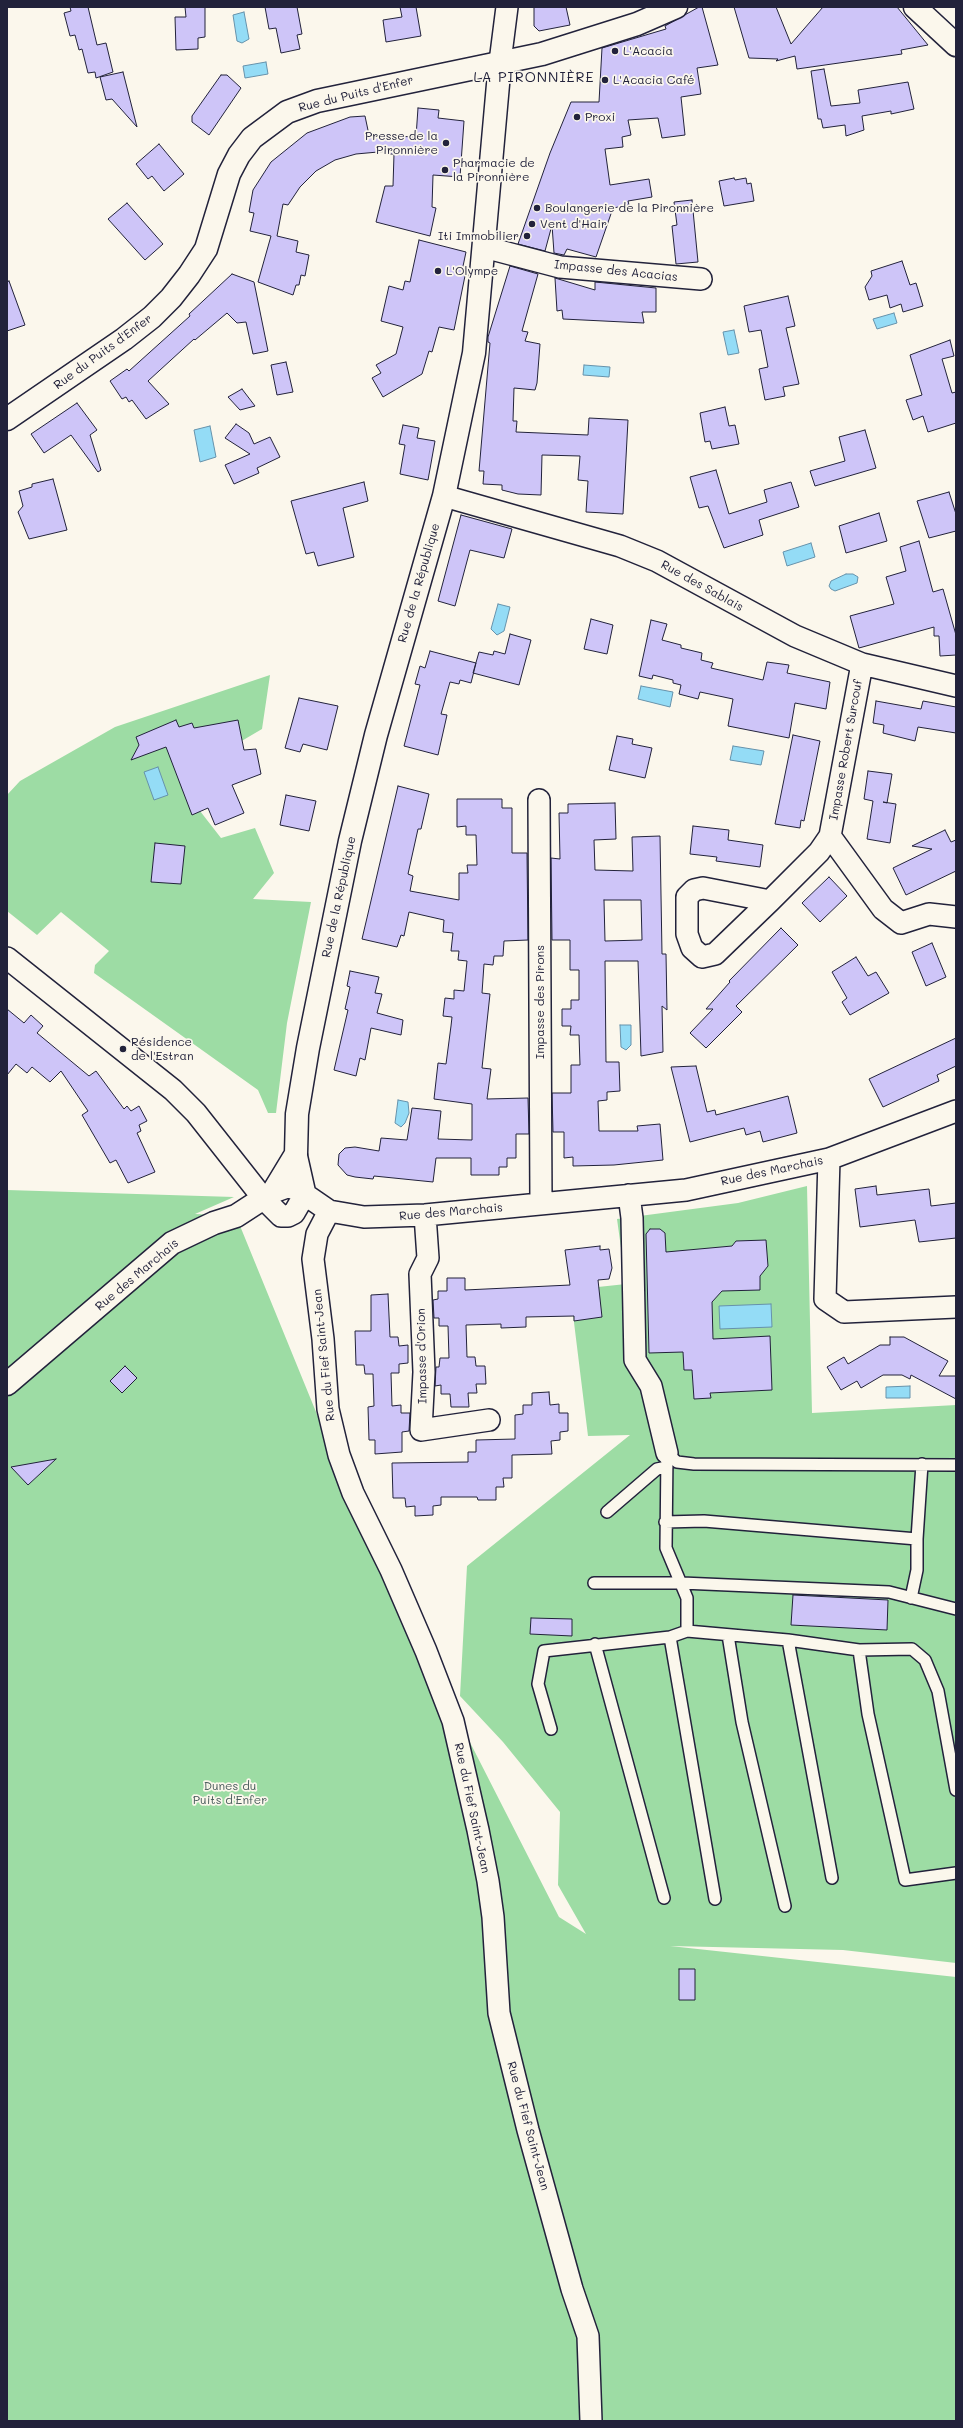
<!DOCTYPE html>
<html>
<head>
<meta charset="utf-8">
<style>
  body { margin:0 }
  #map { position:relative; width:963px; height:2428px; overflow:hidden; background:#fbf7ec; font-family:Mali,sans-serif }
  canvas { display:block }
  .frame { position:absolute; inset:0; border:8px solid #22223b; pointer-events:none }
</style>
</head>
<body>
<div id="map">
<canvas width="963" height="2428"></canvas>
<div class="frame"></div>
</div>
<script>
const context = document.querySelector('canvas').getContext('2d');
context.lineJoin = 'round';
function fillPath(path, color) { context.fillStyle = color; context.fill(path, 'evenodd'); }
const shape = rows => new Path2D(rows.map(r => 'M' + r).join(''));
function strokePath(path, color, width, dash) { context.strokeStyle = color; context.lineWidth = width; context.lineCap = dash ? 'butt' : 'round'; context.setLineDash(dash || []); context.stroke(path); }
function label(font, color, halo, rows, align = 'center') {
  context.font = font + ' Mali,sans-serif'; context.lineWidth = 3.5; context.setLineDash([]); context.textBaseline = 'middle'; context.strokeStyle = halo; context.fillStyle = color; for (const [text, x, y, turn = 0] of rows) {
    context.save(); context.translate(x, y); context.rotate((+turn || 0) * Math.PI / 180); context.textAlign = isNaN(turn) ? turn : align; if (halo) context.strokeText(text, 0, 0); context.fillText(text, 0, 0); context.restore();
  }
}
const green = shape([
  [270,675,262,729,228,749,200,811,221,838,255,828,274,873,253,899,311,902,287,1023,276,1113,268,1113,258,1090,94,973,95,965,109,951,61,912,37,935,7,911,7,795,20,781,115,727],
  [807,1186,812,1413,956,1405,956,1963,843,1950,670,1946,956,1977,956,2421,7,2421,7,1190,234,1197,195,1214,236,1216,374,1554,559,1917,586,1934,558,1885,560,1812,503,1742,460,1696,467,1566,630,1435,588,1436,570,1290,626,1284,617,1219,738,1203]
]);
const water = shape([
  [244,12,249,39,242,43,237,41,233,15,244,12],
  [266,62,268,74,245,78,243,66,266,62],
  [894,313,897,323,877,329,873,319,894,313],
  [734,330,739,353,728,355,723,332,734,330],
  [584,365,610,367,609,377,583,375,584,365],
  [210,426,216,457,200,462,194,430,210,426],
  [811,543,815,557,787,566,783,552,811,543],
  [846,574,853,574,858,577,857,583,835,591,831,589,829,586,831,581,846,574],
  [498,604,510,607,504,631,497,635,491,629,498,604],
  [641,686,673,692,670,707,638,699,641,686],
  [733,746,764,751,761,765,730,760,733,746],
  [158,767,168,795,154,800,144,772,158,767],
  [620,1025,631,1025,631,1045,626,1050,621,1047,620,1025],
  [398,1100,408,1102,409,1113,405,1123,401,1127,395,1123,398,1100],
  [771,1304,772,1327,720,1329,719,1306,771,1304],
  [910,1386,910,1398,886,1398,886,1387,910,1386]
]);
const building = shape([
  [70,7,88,7,97,45,106,43,113,72,96,78,95,72,88,73,82,49,79,50,75,35,70,36,64,13,71,11,70,7],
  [185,7,205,7,205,37,198,38,198,49,176,50,175,17,186,17,185,7],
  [265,7,297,7,302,34,297,35,300,49,281,53,276,28,269,29,265,7],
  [400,7,416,7,421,36,386,42,383,20,402,17,400,7],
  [534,7,566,7,570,25,539,31,534,26,534,7],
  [699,7,702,7,718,65,697,68,701,94,681,97,685,135,662,138,658,118,628,120,631,135,622,137,623,147,605,149,610,185,649,179,652,197,628,201,629,205,613,208,596,257,567,249,564,255,554,253,552,225,545,251,518,244,550,153,571,102,599,102,602,48,666,29,665,26,699,7],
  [734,7,776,7,791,44,823,7,897,7,928,45,901,50,902,54,797,69,795,56,776,61,778,59,749,58,734,7],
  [824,69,831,106,860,103,858,90,908,82,914,109,891,114,891,111,862,116,864,130,846,136,845,125,823,128,821,119,818,119,811,71,824,69],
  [123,72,137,127,112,99,106,100,100,77,123,72],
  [221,75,227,75,241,88,209,135,192,122,192,116,221,75],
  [418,108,439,110,438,118,464,121,460,177,433,175,432,207,436,208,430,236,376,222,385,186,393,186,394,154,389,154,389,151,356,154,335,160,316,171,300,187,288,205,283,204,277,236,298,241,296,252,309,255,305,276,301,275,299,285,296,285,293,295,258,282,271,236,250,231,254,213,249,212,253,190,271,162,307,133,350,117,365,116,369,135,416,137,418,108],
  [159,144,184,174,164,191,152,176,148,179,136,164,159,144],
  [734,178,735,180,746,178,747,184,751,183,754,201,724,206,719,181,734,178],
  [692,200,698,262,676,264,672,226,677,225,674,202,692,200],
  [127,203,163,244,145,260,108,219,127,203],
  [419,240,466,252,462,271,466,271,454,330,439,327,432,352,429,351,422,374,383,397,372,378,381,373,376,365,396,354,403,327,381,321,389,286,403,290,405,281,410,282,419,240],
  [902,261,910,285,916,283,923,306,903,312,901,304,890,308,887,295,869,300,865,287,872,276,871,271,902,261],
  [510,266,538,274,522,331,528,332,525,341,540,344,537,383,535,390,514,388,513,421,517,421,516,432,588,435,589,418,628,420,623,514,586,512,588,481,578,480,580,456,542,455,541,495,518,494,502,490,502,485,483,484,484,471,479,471,490,343,488,342,488,337,510,266],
  [232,274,254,282,268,351,253,354,246,322,237,323,227,313,195,340,194,339,148,381,169,404,146,419,132,400,129,402,126,397,122,399,110,381,127,369,129,371,190,316,189,314,232,274],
  [555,278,595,290,595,282,656,288,656,312,642,312,644,323,563,319,562,310,557,311,555,278],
  [9,281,25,325,7,331,7,282,9,281],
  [788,296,795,326,786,328,799,384,783,387,785,396,765,400,759,369,768,367,761,330,749,332,744,306,788,296],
  [950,340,954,356,942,359,952,393,956,392,956,423,928,432,923,416,913,420,906,400,922,395,910,355,950,340],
  [286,362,293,392,277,395,271,365,286,362],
  [242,389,255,406,240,410,228,397,242,389],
  [77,403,97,430,90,435,101,470,98,472,71,435,44,453,31,434,77,403],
  [725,407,729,426,735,425,739,444,712,449,710,441,705,442,700,413,725,407],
  [236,424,249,433,254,444,270,437,280,457,257,468,259,473,234,484,225,465,250,454,225,438,236,424],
  [403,425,419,428,417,438,435,441,428,480,400,474,405,445,399,444,403,425],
  [865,430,876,468,815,486,810,471,845,461,839,437,865,430],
  [716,470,729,514,767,502,764,490,791,482,799,507,759,520,763,535,724,548,708,506,699,508,690,477,716,470],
  [53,479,67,530,29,539,18,512,23,506,19,491,32,487,32,484,53,479],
  [364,482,368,501,343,508,354,557,318,566,314,552,306,554,291,501,364,482],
  [949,492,956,514,956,531,929,538,917,501,949,492],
  [879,513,887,541,846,553,839,526,879,513],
  [461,515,512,529,504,558,470,550,455,606,438,601,461,515],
  [919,541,933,592,943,589,956,635,956,655,940,656,939,636,934,636,934,627,859,648,850,616,894,604,886,577,906,571,900,547,919,541],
  [591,619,613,625,607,654,584,649,591,619],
  [651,620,667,624,662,640,681,645,681,648,702,653,701,660,713,663,711,668,763,680,767,662,789,665,787,673,830,682,826,709,795,703,789,738,728,726,733,699,700,692,698,699,679,694,681,685,673,683,673,680,653,675,652,679,639,676,651,620],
  [510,634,531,640,519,685,473,673,479,652,493,655,494,651,505,654,510,634],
  [430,651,476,663,471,683,460,680,459,684,450,682,441,714,447,715,438,755,404,746,420,685,415,684,420,666,425,668,430,651],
  [299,698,338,706,327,750,303,744,300,752,285,748,299,698],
  [876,701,921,709,923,701,956,707,956,733,918,727,915,741,883,733,884,725,873,723,876,701],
  [176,720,179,727,192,723,194,728,238,720,244,750,256,749,261,774,232,785,244,813,215,825,208,808,192,815,166,747,131,760,139,745,136,737,176,720],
  [793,735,820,741,804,821,801,820,800,828,775,824,793,735],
  [617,736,633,739,632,744,652,748,645,778,609,770,617,736],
  [868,771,892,774,887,803,883,802,896,804,890,843,867,839,873,801,864,799,868,771],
  [398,786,429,794,421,829,418,829,408,874,413,876,410,891,459,900,459,873,468,873,467,865,477,865,476,835,466,835,466,826,457,827,457,799,502,799,502,808,512,808,512,853,527,853,528,940,504,941,503,956,494,956,493,965,484,964,482,993,490,994,482,1068,491,1069,487,1099,528,1098,529,1134,516,1134,516,1158,507,1158,507,1167,499,1167,499,1175,471,1175,471,1158,436,1158,433,1182,374,1176,373,1179,355,1177,347,1175,338,1165,339,1154,345,1148,355,1147,379,1151,381,1138,407,1140,412,1108,441,1111,438,1139,472,1140,472,1104,434,1099,438,1063,446,1064,451,1026,452,1017,443,1016,445,998,454,999,454,990,464,991,467,961,458,960,459,951,451,951,453,933,443,932,444,920,409,912,404,936,401,935,397,947,362,939,398,786],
  [286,795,316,801,309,831,280,825,286,795],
  [615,803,616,839,594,840,595,870,633,871,632,837,660,836,662,954,666,954,667,1010,662,1006,663,1052,641,1056,638,961,605,961,606,1062,619,1062,620,1091,607,1092,607,1100,598,1101,599,1131,638,1131,637,1126,660,1124,663,1160,614,1165,573,1166,573,1157,564,1158,564,1132,553,1132,552,1093,571,1093,571,1065,580,1065,579,1035,570,1035,571,1026,562,1026,562,1009,571,1009,571,1000,579,1000,579,970,570,970,570,940,552,940,551,858,560,859,559,813,568,813,568,804,615,803],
  [604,900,641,900,642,940,605,941,604,900],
  [693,826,729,830,728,840,763,845,760,867,716,861,717,857,690,854,693,826],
  [945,830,951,842,956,840,956,871,906,895,893,868,932,849,912,846,945,830],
  [155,843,185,846,181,884,151,882,155,843],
  [829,877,847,896,820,922,802,903,829,877],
  [781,928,798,945,736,1006,742,1012,706,1048,690,1033,713,1009,706,1009,730,982,729,981,781,928],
  [932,943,946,977,926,986,912,952,932,943],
  [856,957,868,976,876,972,889,993,850,1015,842,1002,847,998,832,972,856,957],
  [350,971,379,977,375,993,382,994,377,1013,403,1020,401,1035,371,1028,365,1060,360,1058,356,1076,334,1070,348,1010,345,1009,350,987,347,986,350,971],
  [7,1009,24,1023,31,1015,43,1026,37,1033,89,1076,96,1071,124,1109,127,1106,131,1111,139,1106,147,1121,139,1125,141,1131,137,1133,155,1172,128,1183,116,1160,110,1163,82,1115,88,1111,61,1071,50,1082,32,1067,27,1073,16,1064,7,1075,7,1009],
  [956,1038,956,1066,937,1075,939,1081,883,1107,869,1079,956,1038],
  [696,1066,707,1112,715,1110,716,1115,788,1096,797,1133,763,1142,760,1131,746,1135,744,1128,690,1142,671,1067,696,1066],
  [876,1186,877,1195,929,1189,931,1206,956,1203,956,1238,919,1242,915,1220,860,1227,855,1189,876,1186],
  [650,1229,660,1229,665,1233,666,1252,732,1246,736,1241,766,1240,768,1266,760,1276,760,1290,722,1291,712,1302,713,1339,770,1336,772,1390,710,1393,711,1398,694,1399,692,1370,684,1370,683,1352,649,1353,646,1234,650,1229],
  [600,1246,600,1250,609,1249,612,1268,609,1279,598,1280,602,1317,574,1321,574,1316,526,1317,526,1327,501,1328,501,1324,466,1325,467,1357,475,1357,476,1366,485,1366,486,1384,476,1384,477,1393,468,1393,469,1407,451,1407,450,1394,441,1394,441,1385,435,1386,436,1367,439,1367,440,1358,449,1358,448,1326,439,1326,439,1318,434,1318,433,1300,438,1299,438,1291,447,1291,447,1278,465,1278,465,1290,570,1285,565,1250,600,1246],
  [388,1294,390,1337,398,1337,399,1346,408,1345,408,1363,399,1364,399,1373,391,1373,392,1406,401,1405,401,1413,410,1413,409,1431,402,1432,402,1452,375,1454,375,1440,369,1440,368,1407,374,1406,373,1374,365,1374,364,1365,356,1365,355,1331,371,1331,371,1295,388,1294],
  [890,1337,904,1337,948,1361,939,1376,956,1376,956,1399,911,1375,910,1379,902,1375,883,1375,861,1388,857,1381,841,1390,827,1367,844,1357,848,1364,880,1345,890,1345,890,1337],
  [125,1366,137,1378,122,1393,110,1381,125,1366],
  [549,1392,550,1405,559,1404,559,1413,568,1413,568,1431,560,1432,560,1440,551,1441,552,1454,512,1455,512,1478,503,1478,504,1487,496,1487,496,1500,478,1500,477,1497,441,1497,441,1505,433,1506,433,1515,415,1516,415,1506,406,1507,405,1498,393,1498,392,1463,468,1462,468,1452,476,1452,476,1440,515,1439,515,1415,523,1414,523,1405,532,1405,532,1393,549,1392],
  [56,1459,28,1485,11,1467,56,1459],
  [793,1595,888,1600,887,1630,791,1625,793,1595],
  [531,1618,572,1619,572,1636,530,1634,531,1618],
  [679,1969,695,1969,695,2000,679,2000,679,1969]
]);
const lane = shape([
  [667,1453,677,1462,694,1464,956,1465],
  [667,1453,666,1548,687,1598,687,1631],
  [607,1512,657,1469,667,1467],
  [665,1522,704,1521,917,1539,917,1570,911,1598],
  [917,1539,922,1464],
  [594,1583,682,1583,889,1592,956,1609],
  [728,1635,742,1722,785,1906],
  [670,1637,715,1899],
  [788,1640,832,1878],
  [595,1644,664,1898],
  [859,1650,868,1714,905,1880,956,1873],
  [551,1729,538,1684,544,1651,670,1637,687,1631,788,1640,859,1650,912,1649,925,1660,938,1691,956,1790]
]);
const street = shape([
  [500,62,507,7],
  [484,247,560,267,701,279],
  [444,496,620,546,657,561,795,636,862,664,956,686],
  [539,800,541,1204],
  [830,836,883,909,901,923,929,914,956,917],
  [770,901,703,888,694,890,687,897,687,934,692,948,702,957,715,954,770,901,819,852,830,836,862,664],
  [7,958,173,1090,196,1113,263,1198,281,1216,288,1216,294,1213,305,1194],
  [296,1154,305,1194],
  [829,1159,825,1299,844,1312,956,1307],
  [273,1192,287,1187,297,1189,329,1211,364,1217,425,1215,686,1190,829,1159,956,1111],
  [629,1195,632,1218,635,1360,651,1386,667,1453],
  [329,1211,317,1234,313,1259,323,1339,328,1409,339,1455,353,1493,391,1570,426,1651,453,1721,478,1830,488,1881,493,1917,499,2013,528,2130,572,2289,588,2336,591,2421],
  [425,1215,428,1258,420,1274,424,1372,421,1430,489,1420]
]);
const secondary = shape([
  [915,7,956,45],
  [7,419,124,339,152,317,171,298,189,275,206,249,229,174,239,155,252,138,287,112,317,101,542,54,637,24,676,7],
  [7,1384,172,1243,214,1223,236,1216,273,1192,296,1154,297,1114,308,1048,350,841,376,735,444,496,474,353,500,62]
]);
const markers = [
  [615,51,4,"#22223b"],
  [605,80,4,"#22223b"],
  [577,117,4,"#22223b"],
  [446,143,4,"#22223b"],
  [445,170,4,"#22223b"],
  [537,208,4,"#22223b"],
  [532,224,4,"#22223b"],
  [527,236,4,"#22223b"],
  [438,271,4,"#22223b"],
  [123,1049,4,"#22223b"]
];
const poiNames = [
  ["L'Acacia",623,51],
  ["L'Acacia Café",613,80],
  ["Proxi",585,117],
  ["Presse de la",438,136,"right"],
  ["Pironnière",438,150,"right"],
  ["Pharmacie de",453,163],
  ["la Pironnière",453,177],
  ["Boulangerie de la Pironnière",545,208],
  ["Vent d'Hair",540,224],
  ["Iti Immobilier",519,236,"right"],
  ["L'Olympe",446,271],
  ["Résidence",131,1042],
  ["de l'Estran",131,1056]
];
const streetNames = [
  ["Rue du Puits d'Enfer",356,94,-14],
  ["Impasse des Acacias",616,271,6],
  ["Rue du Puits d'Enfer",103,352,-36],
  ["Rue de la République",419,583,-74],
  ["Rue des Sablais",702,586,29],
  ["Impasse Robert Surcouf",846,750,-80],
  ["Rue de la République",339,897,-78],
  ["Impasse des Pirons",540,1002,-90],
  ["Rue des Marchais",772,1171,-12],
  ["Rue des Marchais",451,1212,-5],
  ["Rue des Marchais",137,1275,-40],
  ["Rue du Fief Saint-Jean",324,1355,-96],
  ["Impasse d'Orion",422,1356,-91],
  ["Rue du Fief Saint-Jean",472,1808,78],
  ["Rue du Fief Saint-Jean",528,2126,75]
];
const parkNames = [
  ["Dunes du",230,1786],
  ["Puits d'Enfer",230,1800]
];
const quarterNames = [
  ["LA PIRONNIÈRE",534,78]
];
fillPath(green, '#9ddca4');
fillPath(water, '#94dcf6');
strokePath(water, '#6692ab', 1);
fillPath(building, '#cec5f8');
strokePath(building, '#22223b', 1);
strokePath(lane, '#22223b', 14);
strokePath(street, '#22223b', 24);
strokePath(secondary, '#22223b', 25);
strokePath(lane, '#fbf7ec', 11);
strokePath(street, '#fbf7ec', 21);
strokePath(secondary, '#fbf7ec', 22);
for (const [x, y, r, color] of markers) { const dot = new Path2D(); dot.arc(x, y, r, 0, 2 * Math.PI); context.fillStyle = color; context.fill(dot); strokePath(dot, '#fbf7ec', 1.5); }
label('12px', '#22223b', '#fbf7ec', poiNames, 'left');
label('12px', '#22223b', '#fbf7ec', streetNames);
label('12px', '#475a5a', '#fbf7ec', parkNames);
context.letterSpacing = '1px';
label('14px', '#22223b', '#fbf7ec', quarterNames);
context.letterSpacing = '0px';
</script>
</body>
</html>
